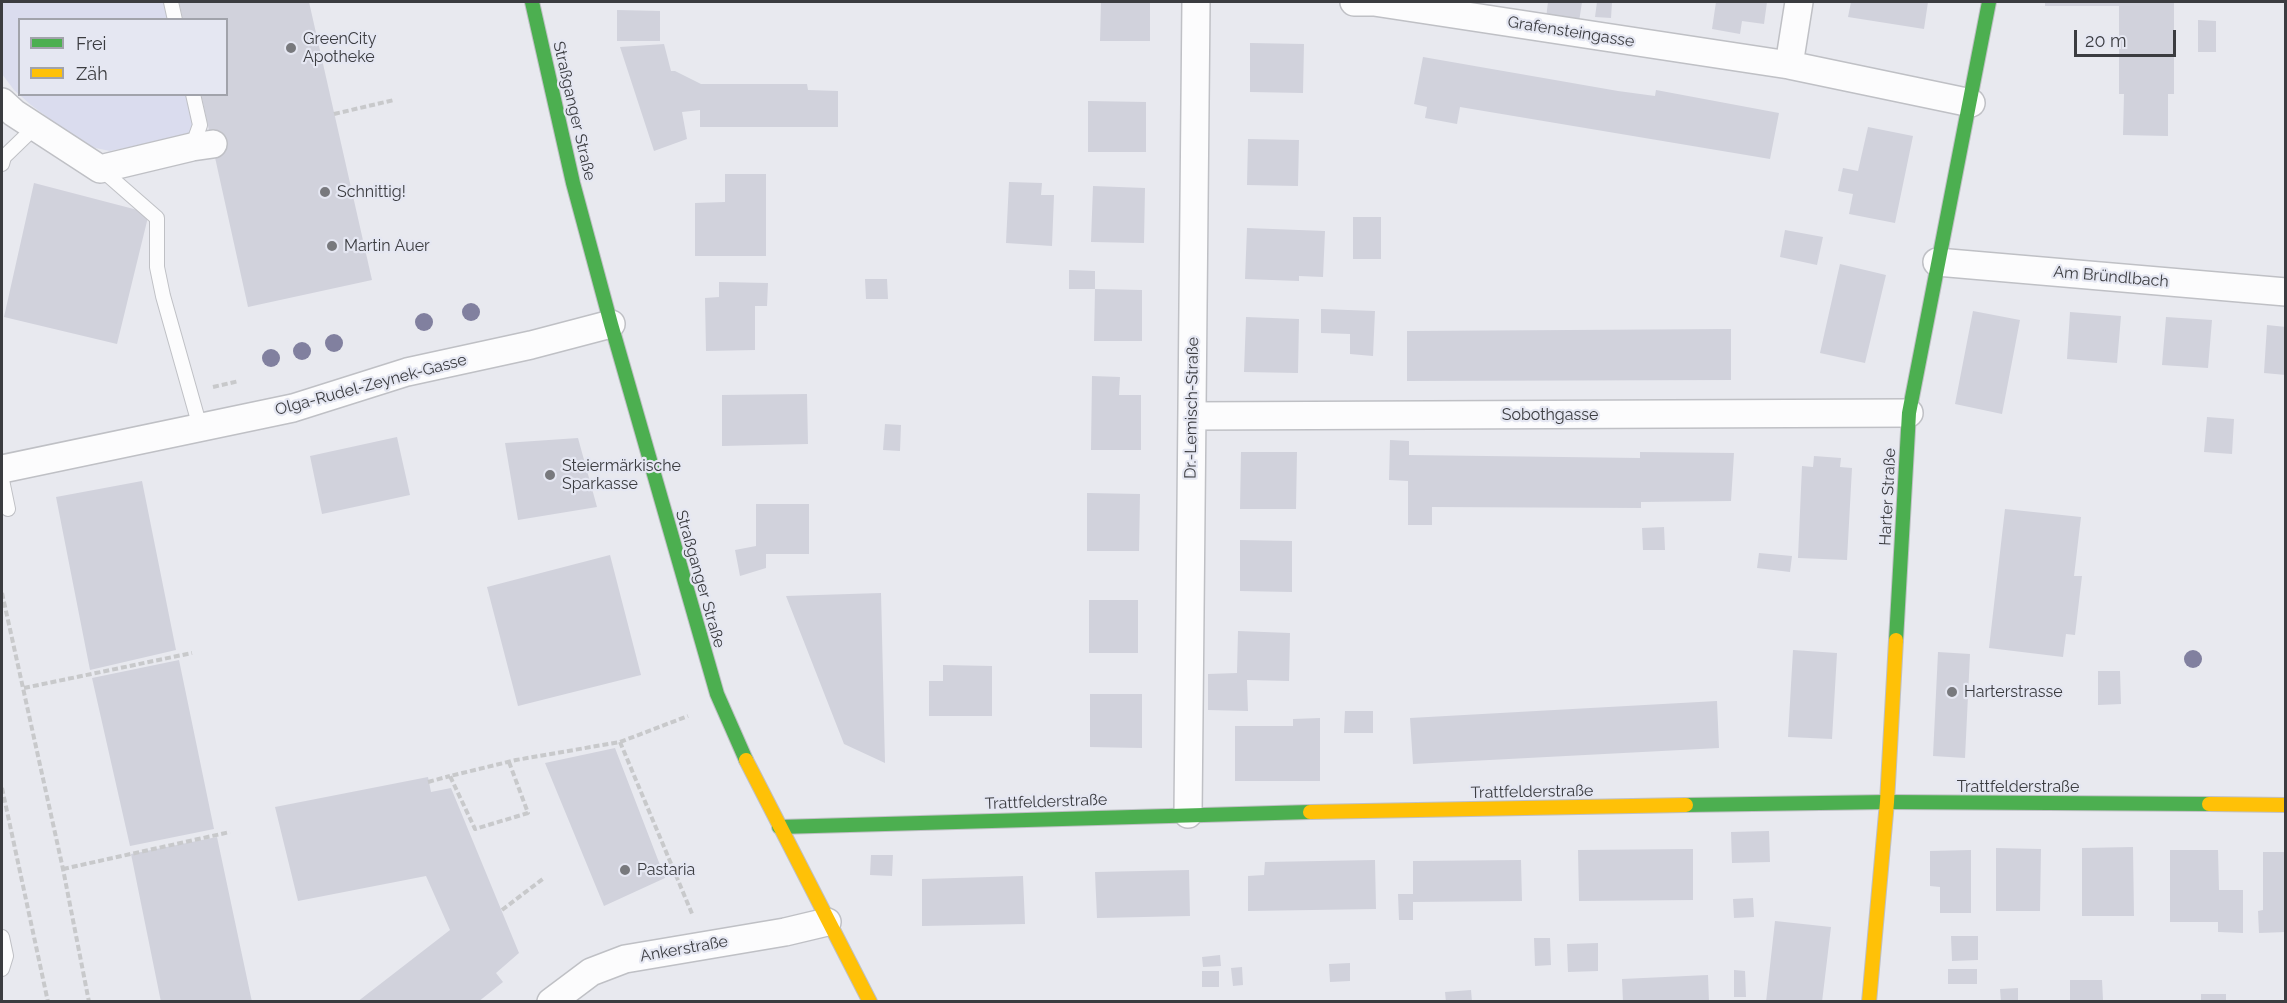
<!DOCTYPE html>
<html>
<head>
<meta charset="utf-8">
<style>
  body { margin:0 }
  #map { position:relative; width:2287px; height:1003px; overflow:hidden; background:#e8e9ef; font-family:Raleway,sans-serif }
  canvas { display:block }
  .frame { position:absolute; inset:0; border:3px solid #3b3c40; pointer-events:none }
  .legend { position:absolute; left:18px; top:18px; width:210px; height:78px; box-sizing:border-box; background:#e5e7f2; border:2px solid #a1a3ab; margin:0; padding:8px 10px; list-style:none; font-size:18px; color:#3b3c40 }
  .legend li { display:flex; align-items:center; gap:12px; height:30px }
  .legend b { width:30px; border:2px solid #a1a3ab }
  .scale { position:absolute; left:2074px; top:30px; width:102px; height:27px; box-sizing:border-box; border:3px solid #3b3c40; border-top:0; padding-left:8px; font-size:18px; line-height:21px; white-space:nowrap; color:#3b3c40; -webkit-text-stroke:4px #e5e7f2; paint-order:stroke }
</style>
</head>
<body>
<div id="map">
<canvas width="2287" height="1003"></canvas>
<div class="frame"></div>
<ul class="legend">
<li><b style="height:8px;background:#4caf50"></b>Frei</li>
<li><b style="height:8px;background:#ffc107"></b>Zäh</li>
</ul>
<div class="scale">20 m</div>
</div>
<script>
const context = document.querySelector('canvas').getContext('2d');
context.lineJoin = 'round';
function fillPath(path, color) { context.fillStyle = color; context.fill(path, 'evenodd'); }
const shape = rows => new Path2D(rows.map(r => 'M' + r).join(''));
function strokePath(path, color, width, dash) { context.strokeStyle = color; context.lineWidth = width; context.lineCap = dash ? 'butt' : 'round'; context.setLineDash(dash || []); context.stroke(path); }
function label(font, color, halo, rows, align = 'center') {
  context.font = font + ' Raleway,sans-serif'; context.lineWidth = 4.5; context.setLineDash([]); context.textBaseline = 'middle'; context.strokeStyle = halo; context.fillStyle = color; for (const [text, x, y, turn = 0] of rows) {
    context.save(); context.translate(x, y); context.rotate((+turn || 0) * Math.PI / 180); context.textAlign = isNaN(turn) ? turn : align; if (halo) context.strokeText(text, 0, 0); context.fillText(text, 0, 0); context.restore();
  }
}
const green = shape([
  [2,2,165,2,170,19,20,20,20,94,187,95,192,119,192,126,188,135,110,151,86,146,31,105,14,90,2,74]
]);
const building = shape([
  [179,2,309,2,372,280,248,307,201,94,226,94,226,20,183,20],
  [1101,2,1150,2,1150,41,1100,41],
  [1548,2,1582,2,1579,22,1546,18],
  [1597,2,1612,2,1611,18,1595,17],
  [1716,2,1767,2,1764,24,1742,21,1740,34,1712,29],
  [1851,2,1928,2,1924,29,1848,17],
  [2045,2,2174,2,2174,94,2168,94,2168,136,2123,135,2124,94,2119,94,2119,6,2045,6],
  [617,10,660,11,660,41,617,41],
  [2198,20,2216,21,2216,52,2198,52],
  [1250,43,1304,44,1303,93,1250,92],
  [664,44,671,71,675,71,701,84,807,84,808,90,838,91,838,127,700,127,700,110,682,112,687,139,654,151,620,47],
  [1423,57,1618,91,1655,96,1656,90,1779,113,1770,159,1460,107,1457,124,1425,118,1427,107,1414,104],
  [1088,101,1146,102,1146,152,1088,152],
  [1868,127,1913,136,1895,223,1849,214,1853,194,1838,191,1843,168,1858,171],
  [1248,139,1299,140,1298,186,1247,185],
  [725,174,766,174,766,256,695,256,695,203,725,202],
  [1009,182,1042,183,1041,195,1054,195,1052,246,1006,243],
  [34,183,149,213,117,344,4,317],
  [1093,186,1145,188,1144,243,1091,242],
  [1353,217,1381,217,1381,259,1353,259],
  [1247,228,1325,231,1323,277,1299,276,1299,281,1245,279],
  [1785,230,1823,237,1817,265,1780,257],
  [1840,264,1886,275,1865,363,1820,353],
  [1069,270,1095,271,1095,289,1069,289],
  [865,279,887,279,888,299,866,299],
  [719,282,768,283,767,306,755,306,755,350,706,351,705,298,719,297],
  [1095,289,1142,290,1142,341,1094,341],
  [1321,309,1375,311,1373,356,1350,354,1350,334,1321,333],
  [1973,311,2020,320,2002,414,1955,404],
  [2070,312,2121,316,2117,363,2067,359],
  [1246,317,1299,319,1298,373,1244,372],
  [2166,317,2212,320,2208,368,2162,365],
  [2267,325,2286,327,2286,375,2264,373],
  [1731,329,1731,380,1407,381,1407,331],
  [1092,376,1120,377,1119,395,1141,395,1141,450,1091,450],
  [807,394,808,444,722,446,722,395],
  [2207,417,2234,419,2232,454,2204,452],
  [885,424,901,425,900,451,883,450],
  [397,437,410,495,322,514,310,456],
  [578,438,597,507,518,520,505,443],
  [1390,440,1409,441,1409,455,1640,458,1640,452,1734,453,1731,501,1641,502,1641,508,1432,507,1432,525,1408,525,1408,481,1389,480],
  [1241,452,1297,452,1296,509,1240,509],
  [1814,456,1841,458,1840,467,1852,468,1847,560,1798,558,1802,466,1813,467],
  [142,481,176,650,90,670,56,497],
  [1087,493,1140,494,1139,551,1087,551],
  [756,504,809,504,809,554,766,554,766,568,740,576,735,550,756,546],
  [2005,509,2081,517,2074,576,2082,576,2075,635,2066,634,2063,657,1989,648],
  [1664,527,1665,550,1643,550,1642,528],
  [1240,540,1292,541,1292,592,1240,591],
  [1759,553,1792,556,1790,572,1757,568],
  [610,555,641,675,518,706,487,587],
  [881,593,885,763,844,744,786,596],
  [1089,600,1138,600,1138,653,1089,653],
  [1238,631,1290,633,1289,681,1247,680,1248,711,1208,710,1208,674,1237,673],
  [1793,650,1837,653,1832,739,1788,737],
  [1938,652,1970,654,1965,758,1933,756],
  [179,660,214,829,130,846,92,678],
  [943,665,992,666,992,716,929,716,929,681,943,681],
  [2098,671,2120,671,2121,704,2098,705],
  [1090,694,1142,694,1142,748,1090,747],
  [1717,701,1719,748,1413,764,1410,718],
  [1345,711,1373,711,1373,733,1344,733],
  [1320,718,1320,781,1235,781,1235,726,1293,726,1293,719],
  [615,748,665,878,604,906,545,763],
  [428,777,431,792,451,788,519,953,496,973,503,982,478,1002,357,1002,450,930,426,876,298,901,275,807],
  [1769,831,1770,862,1732,863,1731,832],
  [217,837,252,1002,161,1002,131,854],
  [2133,847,2134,916,2082,916,2082,848],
  [1996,848,2041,849,2040,911,1996,911],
  [1693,849,1693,900,1579,901,1578,850],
  [1971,850,1971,913,1940,913,1940,887,1930,886,1930,851],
  [2170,850,2218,850,2219,890,2243,890,2243,933,2218,932,2218,922,2170,922],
  [2263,852,2286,852,2286,932,2259,933,2258,911,2263,910],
  [871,855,893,855,892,876,870,875],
  [1375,860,1376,909,1248,911,1248,876,1264,875,1265,862],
  [1521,860,1522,901,1413,902,1413,920,1399,920,1398,894,1413,894,1413,861],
  [1189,870,1190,916,1097,918,1095,872],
  [1023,876,1025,924,922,926,922,879],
  [1753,898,1754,917,1734,918,1733,899],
  [1775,921,1831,927,1822,1002,1766,1002],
  [1951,936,1978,936,1978,960,1952,961],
  [1534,938,1550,938,1551,965,1535,966],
  [1598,943,1598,971,1568,972,1567,944],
  [1220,955,1221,966,1203,967,1202,957],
  [1350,963,1350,981,1330,982,1329,964],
  [1242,967,1243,985,1233,986,1231,968],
  [1948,969,1977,969,1977,984,1948,984],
  [1734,970,1745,971,1746,997,1734,997],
  [1202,971,1219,971,1219,987,1202,987],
  [1708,975,1709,1002,1623,1002,1622,979],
  [2070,980,2102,980,2103,1000,2070,1000],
  [2018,988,2018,1002,2001,1002,2000,989],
  [1471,990,1472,1002,1446,1002,1445,992],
  [2201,994,2226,994,2226,1002,2201,1002]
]);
const path = shape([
  [334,114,394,100],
  [213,387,239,381],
  [2,593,63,869,89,1002],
  [24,688,192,653],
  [620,742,693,916],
  [509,762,528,813,475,829,450,776,516,760,620,742,688,716],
  [428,782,450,776],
  [2,788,48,1002],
  [63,869,230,832],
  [502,910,544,878]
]);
const lane = shape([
  [171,2,175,20],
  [192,147,200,125,193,94],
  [2,164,4,157,35,127],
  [101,169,157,218,157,267,163,296,200,427],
  [2,480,8,509],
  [2,937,6,956,2,969]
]);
const street = shape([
  [1354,2,1374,2,1789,65,1971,103],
  [1789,65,1799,2],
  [2,102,14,113,100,169,192,147,213,144],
  [1937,262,2286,292],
  [1192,416,1909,413],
  [2,469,293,408,407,372,531,345,611,324],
  [1188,814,1196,2],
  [551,1002,591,972,625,959,785,932,827,922]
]);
const fast = shape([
  [532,2,573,183,611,324,717,694,746,760],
  [1896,640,1909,413,1989,2],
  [1686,805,1887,802,2209,804],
  [779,827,1310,812]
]);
const slow = shape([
  [746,760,870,1002],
  [2209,804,2286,805],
  [1310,812,1686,805],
  [1869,1002,1887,802,1896,640]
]);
const trees = [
  [471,312],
  [424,322],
  [334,343],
  [302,351],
  [271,358],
  [2193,659]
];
const markers = [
  [291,48,6,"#78797d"],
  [325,192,6,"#78797d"],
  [332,246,6,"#78797d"],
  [550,475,6,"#78797d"],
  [1952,692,6,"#78797d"],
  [625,870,6,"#78797d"]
];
const streetNames = [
  ["Grafensteingasse",1571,32,9],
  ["Straßganger Straße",574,111,77],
  ["Am Bründlbach",2111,277,5],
  ["Olga-Rudel-Zeynek-Gasse",371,385,-15],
  ["Dr.-Lemisch-Straße",1192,408,-89],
  ["Sobothgasse",1550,415],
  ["Harter Straße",1888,497,-87],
  ["Straßganger Straße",700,579,74],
  ["Trattfelderstraße",2018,787],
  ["Trattfelderstraße",1532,792,-1],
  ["Trattfelderstraße",1046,802,-2],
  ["Ankerstraße",684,949,-10]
];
const poiNames = [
  ["GreenCity",303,39],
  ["Apotheke",303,57],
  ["Schnittig!",337,192],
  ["Martin Auer",344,246],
  ["Steiermärkische",562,466],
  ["Sparkasse",562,484],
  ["Harterstrasse",1964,692],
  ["Pastaria",637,870]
];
fillPath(green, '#dadcee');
fillPath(building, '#d1d2dc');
strokePath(lane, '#bfc0c5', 16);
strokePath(street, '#bfc0c5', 30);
strokePath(fast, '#bfc0c5', 16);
strokePath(slow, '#bfc0c5', 16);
strokePath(path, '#c8c9cb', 4, [6, 3]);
strokePath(lane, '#fcfcfd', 14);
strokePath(street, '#fcfcfd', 27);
strokePath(fast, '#4caf50', 14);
strokePath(slow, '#ffc107', 14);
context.fillStyle = '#81809f';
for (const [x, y] of trees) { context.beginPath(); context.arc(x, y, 9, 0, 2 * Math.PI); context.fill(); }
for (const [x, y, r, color] of markers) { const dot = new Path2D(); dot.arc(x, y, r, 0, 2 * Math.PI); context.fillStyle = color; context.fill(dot); strokePath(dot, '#e5e7f2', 2); }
label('16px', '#3b3c40', '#e5e7f2', streetNames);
label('16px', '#3b3c40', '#e5e7f2', poiNames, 'left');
</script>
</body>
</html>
